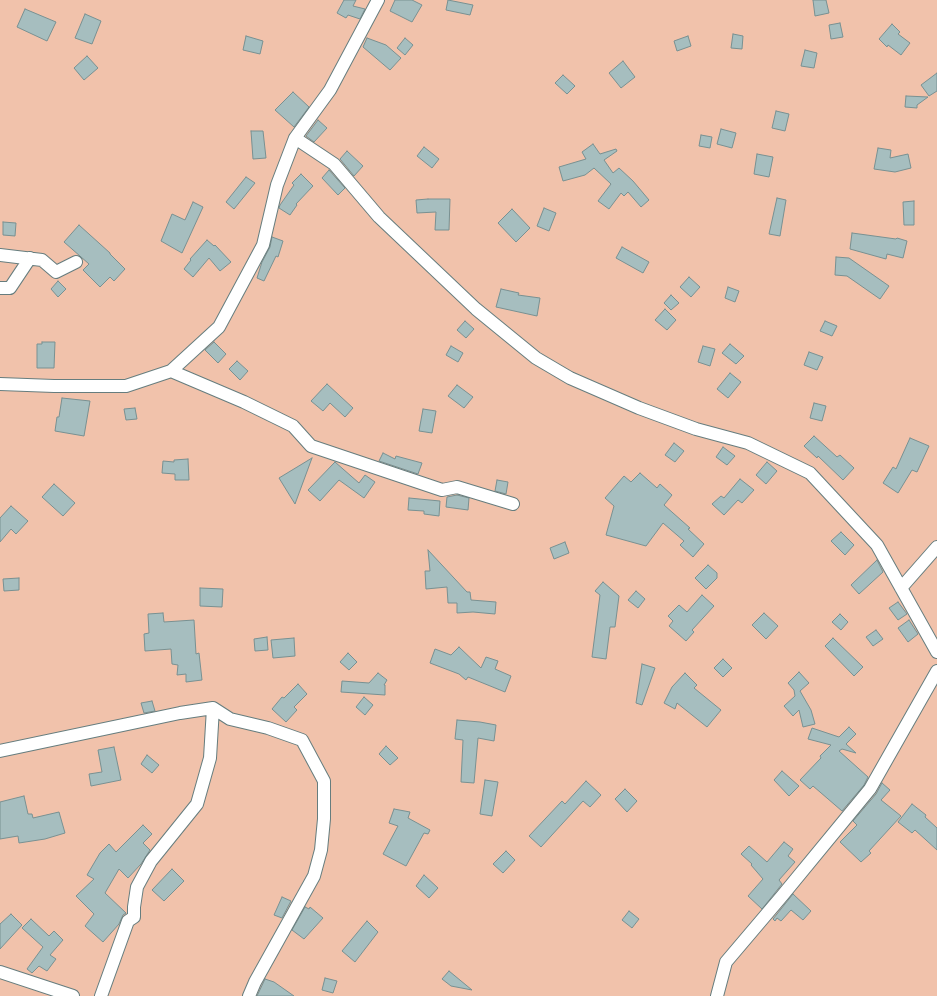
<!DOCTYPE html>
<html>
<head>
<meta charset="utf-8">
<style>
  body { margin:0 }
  canvas { display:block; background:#d2ebec }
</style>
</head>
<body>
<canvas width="937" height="996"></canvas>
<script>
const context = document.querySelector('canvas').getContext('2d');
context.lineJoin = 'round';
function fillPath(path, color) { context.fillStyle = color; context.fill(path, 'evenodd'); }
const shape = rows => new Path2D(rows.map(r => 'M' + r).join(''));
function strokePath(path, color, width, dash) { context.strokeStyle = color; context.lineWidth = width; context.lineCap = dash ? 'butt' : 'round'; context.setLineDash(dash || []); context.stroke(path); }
const green = shape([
  [0,0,937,0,937,996,0,996]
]);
const building = shape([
  [344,0,356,0,353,6,365,9,360,19,348,15,346,18,337,13,344,0],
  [395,0,412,0,422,5,412,22,390,11,395,0],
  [448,0,473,5,470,15,446,10,448,0],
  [813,0,826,0,829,13,815,16,813,0],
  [25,9,56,22,47,41,17,27,25,9],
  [85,14,101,21,92,44,75,38,85,14],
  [840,23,843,37,831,39,829,25,840,23],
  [892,24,900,32,898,34,910,43,901,55,888,45,887,47,879,39,892,24],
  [733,34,743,36,742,49,731,48,733,34],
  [246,36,263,41,260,54,243,50,246,36],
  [688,36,691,46,677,51,674,41,688,36],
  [367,38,386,45,401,58,390,70,363,47,367,38],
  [405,38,413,45,405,55,397,48,405,38],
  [805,50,817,53,814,68,801,66,805,50],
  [87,56,98,68,84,80,74,68,87,56],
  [623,61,635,77,621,88,609,73,623,61],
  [937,73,937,91,929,96,921,85,937,73],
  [563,75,575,86,567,94,555,83,563,75],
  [293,92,309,107,294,127,275,110,293,92],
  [906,96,928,97,917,105,917,108,905,107,906,96],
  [776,111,789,114,785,131,772,128,776,111],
  [318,120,327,128,314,142,306,136,318,120],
  [721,129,736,133,732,148,717,144,721,129],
  [251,131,263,131,266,158,253,159,251,131],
  [701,135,712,137,710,148,699,146,701,135],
  [593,144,600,154,616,149,617,151,604,160,613,173,619,168,633,181,649,200,641,207,628,192,624,196,621,193,609,209,598,201,611,184,594,168,585,175,563,181,559,167,586,159,582,152,593,144],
  [424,147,439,159,432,168,417,156,424,147],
  [878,148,891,150,890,158,908,154,911,168,895,172,874,169,878,148],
  [347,151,363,166,354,176,340,159,347,151],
  [757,154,773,157,769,177,754,174,757,154],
  [329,170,345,188,338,195,322,178,329,170],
  [301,174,313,186,296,204,297,205,290,215,279,208,280,205,294,185,292,183,301,174],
  [246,177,255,183,234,209,226,202,246,177],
  [777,198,786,200,780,236,769,234,777,198],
  [428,199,450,199,449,230,435,230,436,212,417,213,416,200,428,199],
  [914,201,914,225,904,225,903,202,914,201],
  [193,202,203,207,182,253,161,241,172,214,185,220,193,202],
  [544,208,556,213,549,231,537,226,544,208],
  [512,209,530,228,516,242,498,223,512,209],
  [3,222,16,223,15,236,3,235,3,222],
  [79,225,110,253,110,254,125,269,114,281,110,277,100,287,83,270,89,264,64,242,79,225],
  [852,233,896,239,897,238,907,241,903,258,887,254,886,259,850,249,852,233],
  [272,237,283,241,278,257,276,256,264,281,257,278,262,262,270,247,272,237],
  [207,240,214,246,215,245,231,262,220,271,209,258,193,277,184,269,191,260,190,259,207,240],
  [622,247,649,262,643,273,616,258,622,247],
  [836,257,849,258,889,286,880,299,847,276,835,275,836,257],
  [689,277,700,287,691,297,680,287,689,277],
  [58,281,66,289,58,297,51,289,58,281],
  [728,287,739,291,735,302,725,298,728,287],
  [501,289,519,293,518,295,540,298,537,316,496,307,501,289],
  [671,295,679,303,671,310,664,303,671,295],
  [665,309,676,320,667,330,655,320,665,309],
  [465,321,474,329,466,338,457,330,465,321],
  [825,321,837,326,832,336,820,331,825,321],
  [42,342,55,342,54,368,37,368,37,344,42,344,42,342],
  [214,342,226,354,218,363,205,350,214,342],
  [730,344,744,356,736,364,722,353,730,344],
  [451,346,463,353,458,362,446,355,451,346],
  [703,346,715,349,710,366,698,362,703,346],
  [809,352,823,357,817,370,804,365,809,352],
  [237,361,248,371,240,380,229,369,237,361],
  [730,373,741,382,728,398,717,389,730,373],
  [327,384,353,408,345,417,330,403,323,411,311,401,327,384],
  [457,385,473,397,464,408,448,396,457,385],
  [62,398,90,401,84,436,55,431,57,417,59,417,62,398],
  [814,403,826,406,822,421,810,418,814,403],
  [135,408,137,419,126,420,124,409,135,408],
  [423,409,436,411,432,433,419,431,423,409],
  [814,436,837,457,840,455,854,468,843,480,818,456,817,458,804,446,814,436],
  [910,438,929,446,917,472,912,470,898,493,883,483,893,467,896,469,910,438],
  [674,443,684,451,675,462,665,455,674,443],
  [723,447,735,456,727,465,716,457,723,447],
  [383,453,395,459,396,456,422,463,418,474,379,461,383,453],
  [312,458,295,504,279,478,312,458],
  [188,459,189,480,175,480,175,474,162,473,163,461,174,462,174,460,188,459],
  [335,462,359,483,365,475,375,482,364,498,339,480,320,501,308,490,335,462],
  [767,462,777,471,766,484,756,475,767,462],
  [640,473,657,488,660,484,672,495,664,505,690,528,688,529,704,544,693,557,680,545,684,541,663,523,646,546,606,535,614,506,605,498,624,476,631,482,640,473],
  [740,479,754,490,742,503,738,500,724,515,712,504,721,496,724,498,740,479],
  [497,480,508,482,506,494,495,491,497,480],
  [54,484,75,503,63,516,42,497,54,484],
  [457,495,469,498,468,510,446,507,447,497,457,495],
  [409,498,440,501,439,516,424,514,424,511,408,510,409,498],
  [11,506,28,521,16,534,11,529,0,542,0,518,11,506],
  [841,532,854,545,845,555,831,541,841,532],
  [565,542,569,553,554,559,550,548,565,542],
  [428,550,467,592,470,592,471,600,496,602,495,614,473,612,457,613,457,603,448,603,447,587,426,589,425,571,430,571,428,550],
  [877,560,883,572,859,594,851,585,877,560],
  [708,565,717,573,717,578,706,589,695,578,708,565],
  [19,578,19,590,4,591,3,579,19,578],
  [603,582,619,596,615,627,610,627,606,659,592,657,600,595,595,591,603,582],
  [200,588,223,589,222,607,200,606,200,588],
  [636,591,645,599,638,608,628,600,636,591],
  [702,595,714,606,692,630,694,632,686,641,669,626,673,621,668,616,679,605,687,612,702,595],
  [898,602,907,614,898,620,889,608,898,602],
  [163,613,164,622,194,620,196,654,199,653,202,680,186,682,186,674,177,675,178,665,172,664,171,649,145,651,144,634,149,633,148,614,163,613],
  [764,613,778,626,766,639,752,625,764,613],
  [840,614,848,622,841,630,832,622,840,614],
  [909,620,918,634,908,642,898,628,909,620],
  [876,630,883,639,873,646,866,637,876,630],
  [267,637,268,650,255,651,254,639,267,637],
  [294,638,295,656,273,658,271,640,294,638],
  [833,638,863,667,854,676,825,646,833,638],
  [459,647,481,668,486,657,498,661,495,669,511,676,505,692,468,677,466,680,459,674,430,663,435,649,451,655,459,647],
  [348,653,357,662,349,670,340,662,348,653],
  [723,659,732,668,723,677,714,668,723,659],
  [642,664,655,668,642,705,636,703,642,664],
  [799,672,809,683,800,691,811,710,815,724,803,727,799,710,793,716,784,706,795,696,794,690,788,683,799,672],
  [378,673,387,680,384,685,385,685,385,695,341,692,342,681,369,683,378,673],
  [685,673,697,685,694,688,721,710,707,727,677,703,675,709,664,703,672,687,685,673],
  [298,684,307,694,294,707,297,710,286,722,272,709,282,697,284,698,298,684],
  [364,697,373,705,365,715,356,707,364,697],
  [152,701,155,711,144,713,141,703,152,701],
  [457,720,480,722,496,725,494,741,478,738,474,783,461,782,463,740,455,739,457,720],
  [849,727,856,734,846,744,856,753,842,749,839,751,868,777,864,785,842,811,813,786,810,789,800,780,821,758,820,756,831,745,808,739,812,728,839,737,849,727],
  [386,746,398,758,390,765,379,754,386,746],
  [114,747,121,780,91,786,89,774,102,772,98,750,114,747],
  [147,755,159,765,152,773,141,764,147,755],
  [782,771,799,786,789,796,774,780,782,771],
  [485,780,498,782,492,816,480,814,485,780],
  [586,781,601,795,590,807,583,801,541,847,529,836,562,801,565,804,586,781],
  [882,783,890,790,881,800,901,816,869,851,871,853,861,862,840,842,857,825,853,821,876,794,882,783],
  [625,789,637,801,627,812,615,799,625,789],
  [24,796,28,814,32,814,33,818,59,812,65,833,45,839,19,843,18,836,0,839,0,802,24,796],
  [912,804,926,815,925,817,937,828,937,850,915,830,912,833,898,822,912,804],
  [394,809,410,812,408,818,430,830,428,834,424,833,406,866,383,854,398,826,389,823,394,809],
  [143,825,152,834,143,843,150,850,141,864,128,878,119,869,105,893,126,913,123,915,119,924,103,942,85,926,94,914,76,896,94,879,87,875,100,853,109,844,116,852,143,825],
  [784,842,793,849,788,856,795,862,779,880,782,884,762,909,748,896,763,879,751,865,752,864,741,854,749,846,767,862,784,842],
  [506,851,515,860,503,873,493,864,506,851],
  [172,869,184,881,164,901,152,890,172,869],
  [424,875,438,888,429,898,416,886,424,875],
  [793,894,811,911,803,920,791,910,781,921,777,918,775,921,773,919,793,894],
  [282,897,291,901,282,918,274,915,282,897],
  [305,907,309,909,310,907,323,918,304,939,292,930,305,907],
  [629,911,639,919,632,928,622,920,629,911],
  [11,914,22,925,0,949,0,924,11,914],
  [31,919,49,936,54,931,63,940,50,955,56,959,47,971,39,966,32,973,27,969,43,947,22,928,31,919],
  [367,921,378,932,355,962,342,951,367,921],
  [449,971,472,990,451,986,442,979,449,971],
  [325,978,337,981,333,993,322,990,325,978],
  [265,979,274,982,294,996,257,996,265,979]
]);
const minor = shape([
  [295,138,334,164,379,217,476,309,536,358,570,378,639,408,696,429,748,443,810,473,877,545,937,652],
  [0,255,42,260,56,272,76,262],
  [0,288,10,288,30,258],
  [171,371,244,402,293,426,311,446,442,490,457,487,513,504],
  [0,384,54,386,126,386,171,371,219,327,263,245,277,185,295,138,330,90,378,0],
  [901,588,937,547],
  [213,708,230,719,268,728,302,740,324,781,324,819,321,850,314,876,255,982,249,996],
  [0,751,180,713,213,708,210,758,197,804,151,861,137,887,134,907,134,917,128,921,101,996],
  [0,972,73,996],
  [717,996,726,962,782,896,870,789,937,671]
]);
fillPath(green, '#f1c2ab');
fillPath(building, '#a6bebf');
strokePath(building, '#799192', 1);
strokePath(minor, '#667d7e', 14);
strokePath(minor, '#fff', 12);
</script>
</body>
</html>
